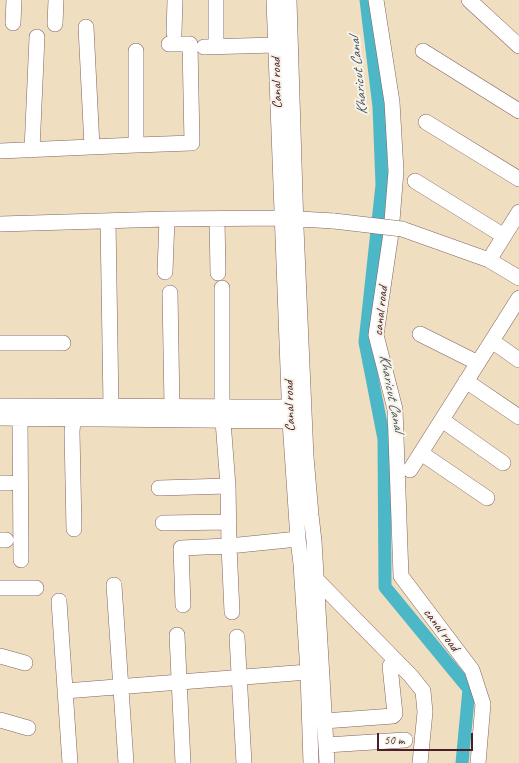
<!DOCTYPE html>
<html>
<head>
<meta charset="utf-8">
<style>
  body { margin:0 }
  #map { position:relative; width:519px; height:763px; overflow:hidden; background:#efdfc0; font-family:Caveat,sans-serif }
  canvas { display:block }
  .scale { position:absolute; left:377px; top:733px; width:96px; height:18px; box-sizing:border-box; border:2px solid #4a1f2b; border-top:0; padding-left:5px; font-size:12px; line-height:14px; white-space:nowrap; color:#4a1f2b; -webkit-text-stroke:3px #f7f3e8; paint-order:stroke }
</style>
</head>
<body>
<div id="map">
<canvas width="519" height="763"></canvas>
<div class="scale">50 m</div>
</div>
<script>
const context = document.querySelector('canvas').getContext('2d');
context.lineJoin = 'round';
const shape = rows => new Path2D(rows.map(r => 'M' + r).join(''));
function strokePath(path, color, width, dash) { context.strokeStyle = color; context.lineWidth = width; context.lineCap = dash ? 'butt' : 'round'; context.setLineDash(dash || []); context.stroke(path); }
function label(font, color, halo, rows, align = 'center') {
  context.font = font + ' Caveat,sans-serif'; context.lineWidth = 4; context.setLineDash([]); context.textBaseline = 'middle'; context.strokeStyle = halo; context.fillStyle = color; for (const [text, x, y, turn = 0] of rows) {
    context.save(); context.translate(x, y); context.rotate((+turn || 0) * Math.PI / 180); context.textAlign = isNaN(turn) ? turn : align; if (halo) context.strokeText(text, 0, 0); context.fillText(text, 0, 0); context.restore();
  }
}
const canal = shape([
  [366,0,379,107,382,185,365,342,384,439,385,587,469,689,462,763]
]);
const minor = shape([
  [274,0,290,421,298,539,301,564,308,672,311,763],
  [289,0,296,228,306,457,311,515,314,541,327,763],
  [376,0,392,102,396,171,391,233,376,335,395,409,401,576,472,670,483,704,478,763],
  [469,0,519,46],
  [13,23,14,0],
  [55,24,56,0],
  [86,27,92,147],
  [174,33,175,0],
  [216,46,216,0],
  [204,47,275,45],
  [136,51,136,145],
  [423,51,519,111],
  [426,122,519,179],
  [32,150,37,37],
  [0,151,136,145,192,143,190,44,169,44],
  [415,181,504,236],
  [217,219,218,273],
  [108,221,111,406],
  [0,224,167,219,282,218,334,221],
  [402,229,489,260,519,212],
  [489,260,519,278],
  [165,272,167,219],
  [170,293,172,407],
  [420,334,478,363],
  [492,341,519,360],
  [0,343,63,343],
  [466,381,519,417],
  [0,406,299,407],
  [222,407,222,288],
  [0,418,299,421],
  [20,418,21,560],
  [73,420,72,432,74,529],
  [442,420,503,463],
  [223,421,228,486,229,546,232,612],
  [421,453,487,498],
  [410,470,519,298],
  [0,483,10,483],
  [159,488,228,486],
  [163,523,229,522],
  [0,540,6,540],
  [313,576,411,676,423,691,425,712,420,763],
  [114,585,126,763],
  [0,588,36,588],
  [59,601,70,763],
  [183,605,181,548,229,546,298,539],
  [177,635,183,763],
  [237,637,244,763],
  [0,656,25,663],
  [65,691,308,672],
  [0,720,28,728],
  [324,721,393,716,395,714,390,666],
  [326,745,405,740]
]);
const minorBridge = shape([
  [334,221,402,229]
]);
const streetNames = [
  ["Canal road",277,83,-92],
  ["canal road",381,311,-84],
  ["Canal road",290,406,-92],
  ["canal road",441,630,53]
];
const waterNames = [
  ["Kharicut Canal",359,76,-96],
  ["Kharicut Canal",391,393,79]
];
strokePath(canal, '#4cb8c7', 13);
strokePath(minor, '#84625f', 16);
strokePath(minor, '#fff', 15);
strokePath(minorBridge, '#84625f', 16, []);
strokePath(minorBridge, '#fff', 15);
label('14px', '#4a1f2b', '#f7f3e8', streetNames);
label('italic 15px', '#4b5562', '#f7f3e8', waterNames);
</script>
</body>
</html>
